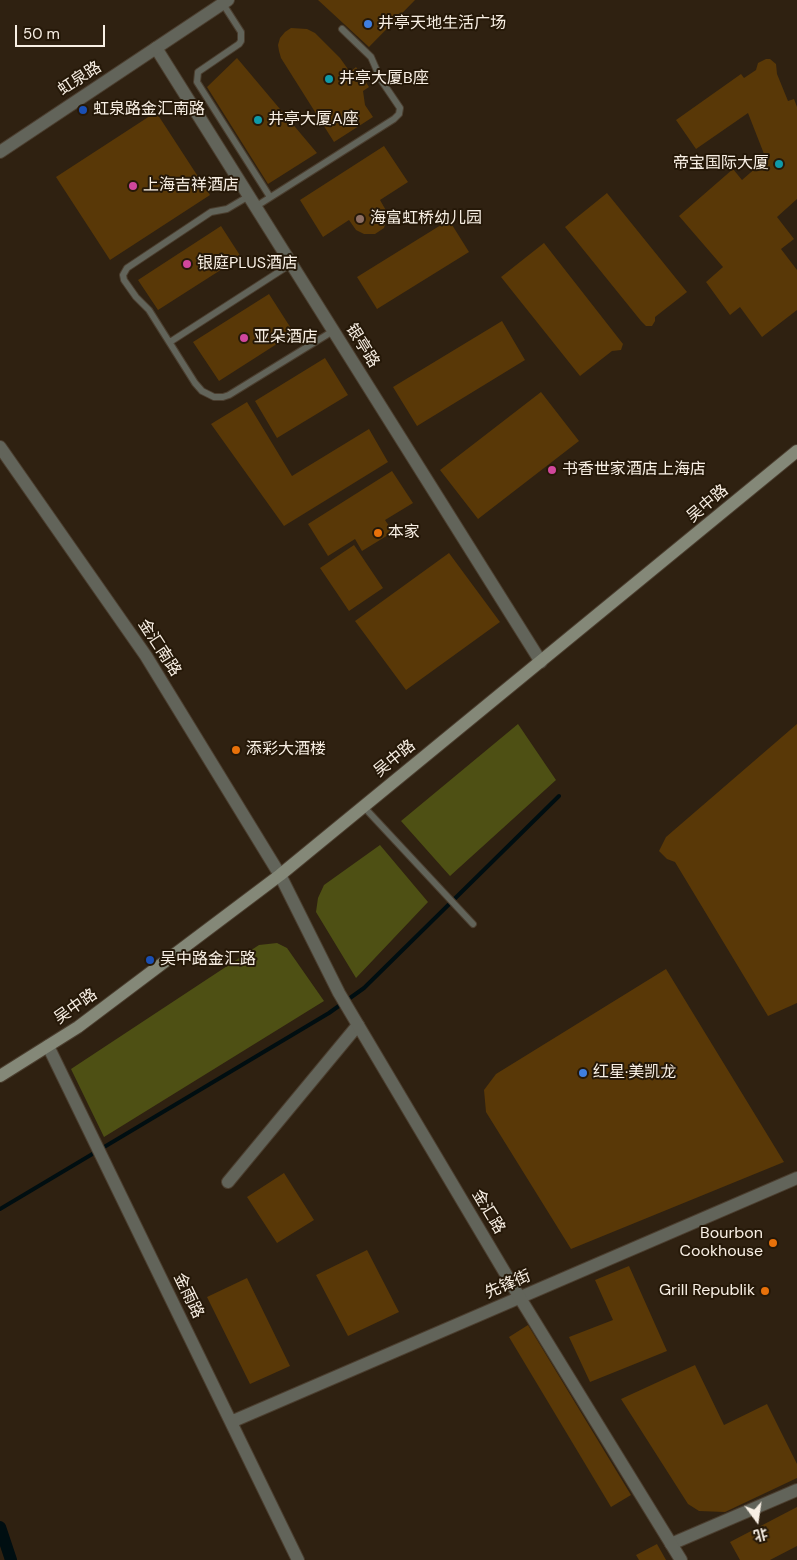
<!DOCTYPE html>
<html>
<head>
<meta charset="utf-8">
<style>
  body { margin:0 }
  #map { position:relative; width:797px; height:1560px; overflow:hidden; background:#2f2111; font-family:"DM Sans","Noto Sans SC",sans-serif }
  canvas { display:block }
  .north { position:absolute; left:732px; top:1495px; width:50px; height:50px; -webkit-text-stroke:4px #251808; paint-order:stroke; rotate:166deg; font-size:14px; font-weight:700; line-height:20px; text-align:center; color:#f8efe4 }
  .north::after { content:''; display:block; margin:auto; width:18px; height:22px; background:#f8efe4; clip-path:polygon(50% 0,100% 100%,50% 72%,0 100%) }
  .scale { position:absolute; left:15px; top:25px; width:90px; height:22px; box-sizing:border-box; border:2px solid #f8efe4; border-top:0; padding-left:6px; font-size:15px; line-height:18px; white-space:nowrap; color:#f8efe4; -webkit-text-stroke:4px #251808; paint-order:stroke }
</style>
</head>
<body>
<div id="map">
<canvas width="797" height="1560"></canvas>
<div class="north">北</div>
<div class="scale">50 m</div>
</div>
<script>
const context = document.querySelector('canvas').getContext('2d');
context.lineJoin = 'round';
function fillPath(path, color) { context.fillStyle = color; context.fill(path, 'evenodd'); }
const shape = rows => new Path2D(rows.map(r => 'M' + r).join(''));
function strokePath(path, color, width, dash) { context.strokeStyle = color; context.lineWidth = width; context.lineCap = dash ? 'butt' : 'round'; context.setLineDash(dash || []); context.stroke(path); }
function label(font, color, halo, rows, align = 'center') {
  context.font = font + ' "DM Sans","Noto Sans SC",sans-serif'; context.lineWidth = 4; context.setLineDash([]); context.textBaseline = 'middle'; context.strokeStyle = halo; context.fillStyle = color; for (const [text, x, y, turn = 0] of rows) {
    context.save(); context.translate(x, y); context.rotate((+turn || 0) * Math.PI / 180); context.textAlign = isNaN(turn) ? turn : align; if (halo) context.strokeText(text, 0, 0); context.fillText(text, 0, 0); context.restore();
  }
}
const green = shape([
  [518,724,556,780,450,876,401,821],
  [380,845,428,902,356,978,316,912,318,898,324,885],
  [277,943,287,948,324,1001,104,1137,71,1069,259,945]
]);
const stream = shape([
  [0,1209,329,1013,364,988,559,796]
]);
const canal = shape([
  [0,1527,11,1560]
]);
const building = shape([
  [318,0,415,0,369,47],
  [291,28,307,29,315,33,340,58,350,72,356,67,369,87,363,91,365,105,373,117,334,142,281,58,279,51,278,45,280,38,285,32],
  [237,58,317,153,268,184,207,87],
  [766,59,770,59,776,64,777,74,788,101,794,99,797,107,797,199,777,217,794,239,781,249,797,270,797,310,762,337,740,307,730,315,706,282,723,267,679,216,733,169,742,180,766,159,748,113,696,149,676,120,741,74,744,78,756,70,758,63],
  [156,112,210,195,110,260,56,177],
  [384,146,408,182,380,200,388,214,384,228,375,234,364,234,356,230,349,220,323,237,300,200],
  [607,193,687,292,655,317,655,321,652,326,646,326,641,321,565,227],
  [449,220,469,252,377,309,357,277],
  [221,226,241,257,158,310,138,280],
  [544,243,623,344,621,350,612,351,580,376,501,277],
  [269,294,294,333,219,381,193,342],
  [502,321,525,360,417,426,393,387],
  [325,358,348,395,277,438,255,401],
  [541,392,579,441,478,519,440,470],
  [247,402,292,476,369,429,388,462,284,526,211,424],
  [392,471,413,503,385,520,393,532,362,551,355,539,328,556,308,524],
  [354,545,383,588,349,611,320,568],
  [449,553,500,622,406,690,355,621],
  [797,724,797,1003,768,1016,675,862,667,859,659,851,666,837],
  [666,969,784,1162,571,1249,486,1112,484,1090,496,1074],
  [284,1173,314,1220,277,1243,247,1197],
  [367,1250,399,1312,348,1336,316,1275],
  [629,1266,667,1351,590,1382,569,1337,613,1320,595,1280],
  [247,1278,290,1366,250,1384,207,1297],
  [528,1325,631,1495,611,1507,509,1337],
  [695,1365,724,1425,767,1404,797,1464,797,1478,725,1512,699,1511,688,1504,621,1399],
  [797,1507,797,1546,770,1560,740,1560,730,1542],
  [657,1544,666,1560,639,1560,636,1555]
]);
const service = shape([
  [223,4,241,32,241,41,239,44,198,72,197,82,270,197],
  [249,196,227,209,211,212,127,268,123,275,124,280,136,297,149,310,195,383,202,391,214,397,223,397,229,395,333,331],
  [255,207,394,119,399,114,400,108,381,80,371,57,342,29],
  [170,342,291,264],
  [363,806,473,924]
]);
const minor = shape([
  [156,48,541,662],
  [48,1046,298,1560],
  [228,1182,358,1025],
  [231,1422,797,1178],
  [671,1544,797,1490]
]);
const tertiary = shape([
  [0,152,228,0],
  [0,447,146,656,280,875,339,993,520,1298,681,1560]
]);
const secondary = shape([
  [0,1076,78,1027,280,875,797,451]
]);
const markers = [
  [368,24,5,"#3f7fe0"],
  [329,79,5,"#0f9aa8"],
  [83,110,5,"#1a4fb4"],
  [258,120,5,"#0f9aa8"],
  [779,164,5,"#0f9aa8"],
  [133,186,5,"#d1479c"],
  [360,219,5,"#8d6e63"],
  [187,264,5,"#d1479c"],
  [244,338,5,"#d1479c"],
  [552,470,5,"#d1479c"],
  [378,533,5,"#e8710a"],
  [236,750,5,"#e8710a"],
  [150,960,5,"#1a4fb4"],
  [583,1073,5,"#3f7fe0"],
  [773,1243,5,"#e8710a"],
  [765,1291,5,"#e8710a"]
];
const poiNames = [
  ["井亭天地生活广场",378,24],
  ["井亭大厦B座",339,79],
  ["虹泉路金汇南路",93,110],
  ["井亭大厦A座",268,120],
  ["帝宝国际大厦",769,164,"right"],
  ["上海吉祥酒店",143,186],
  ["海富虹桥幼儿园",370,219],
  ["银庭PLUS酒店",197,264],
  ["亚朵酒店",254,338],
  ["书香世家酒店上海店",562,470],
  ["本家",388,533],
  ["添彩大酒楼",246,750],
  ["吴中路金汇路",160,960],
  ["红星·美凯龙",593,1073],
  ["Bourbon",763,1234,"right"],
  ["Cookhouse",763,1252,"right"],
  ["Grill Republik",755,1291,"right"]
];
const streetNames = [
  ["虹泉路",80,79,-33],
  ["银亭路",362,346,58],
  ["吴中路",708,504,-40],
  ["金汇南路",159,648,57],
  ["吴中路",395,759,-39],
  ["吴中路",76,1007,-35],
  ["金汇路",488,1212,59],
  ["先锋街",508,1285,-23],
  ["金雨路",188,1296,64]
];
fillPath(green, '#4e5014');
strokePath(stream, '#000e11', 4);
strokePath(canal, '#000e11', 12);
fillPath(building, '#593807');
strokePath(service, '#4b3e2f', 8);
strokePath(minor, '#4b3e2f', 14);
strokePath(tertiary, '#4b3e2f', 14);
strokePath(secondary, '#4b3e2f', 14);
strokePath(service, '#62645a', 6);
strokePath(minor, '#62645a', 12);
strokePath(tertiary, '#62645a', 12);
strokePath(secondary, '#848878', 12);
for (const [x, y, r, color] of markers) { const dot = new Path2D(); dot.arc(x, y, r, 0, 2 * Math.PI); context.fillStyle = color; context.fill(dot); strokePath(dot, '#251808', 2); }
label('16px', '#f8efe4', '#251808', poiNames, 'left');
label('16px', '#f8efe4', '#251808', streetNames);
</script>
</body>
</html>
